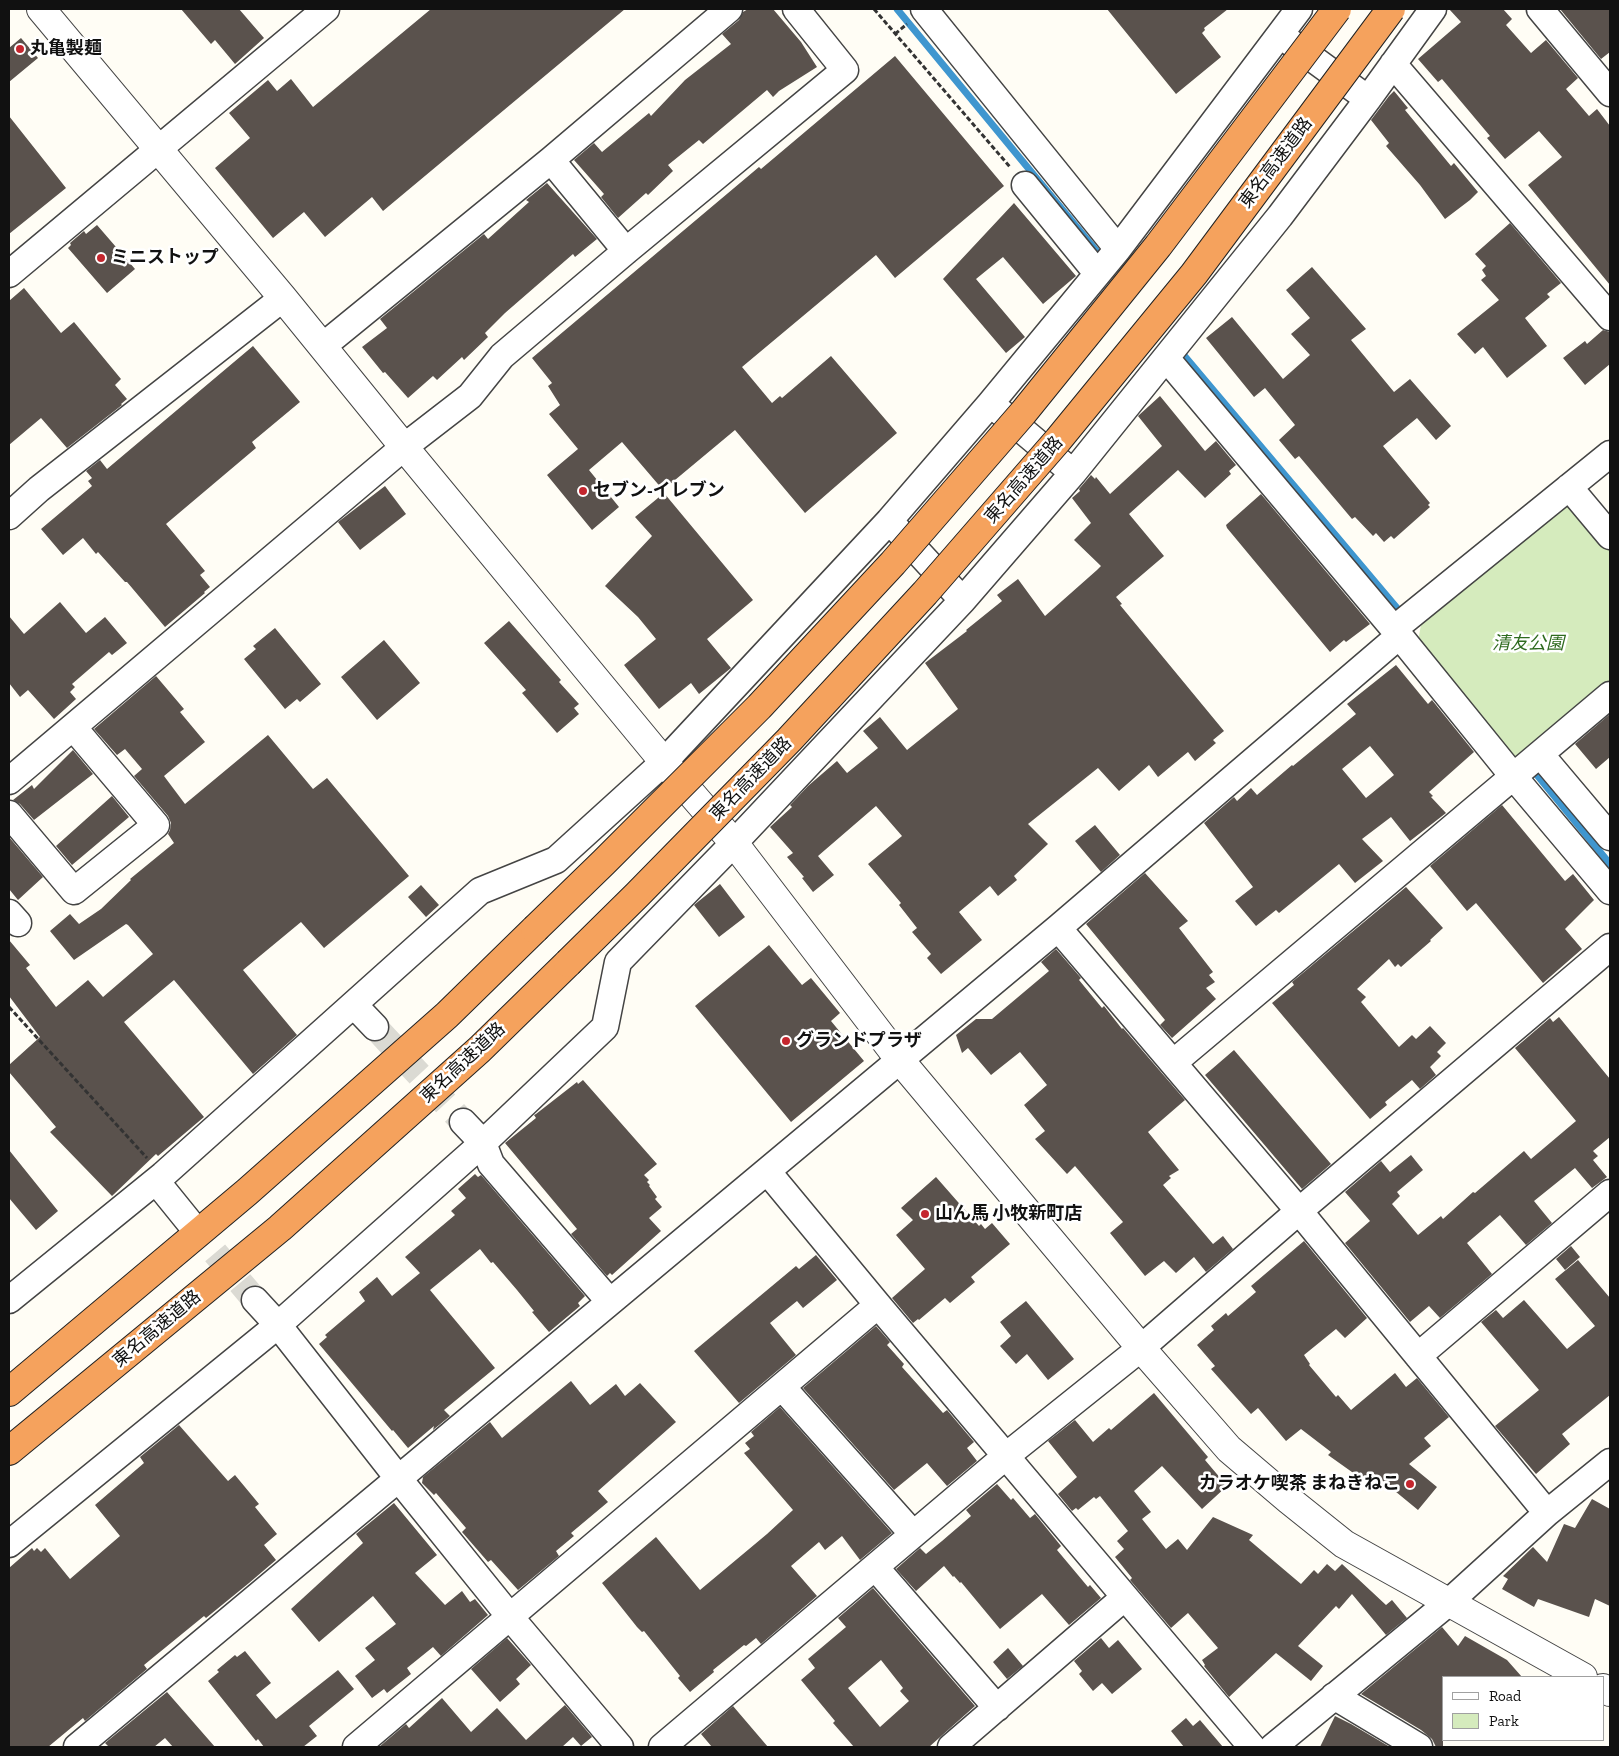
<!DOCTYPE html>
<html>
<head>
<meta charset="utf-8">
<style>
  body { margin:0 }
  #map { position:relative; width:1619px; height:1756px; overflow:hidden; background:#fffdf5; font-family:"Zilla Slab",serif }
  canvas { display:block }
  .frame { position:absolute; inset:0; border:10px solid #111; pointer-events:none }
  .legend { position:absolute; left:1442px; top:1676px; width:162px; height:65px; box-sizing:border-box; background:#fff; border:1px solid #a0a0a0; margin:0; padding:6px 9px; list-style:none; font-size:15px; color:#111 }
  .legend li { display:flex; align-items:center; gap:10px; height:25px }
  .legend b { width:25px; border:1px solid #a0a0a0 }
</style>
</head>
<body>
<div id="map">
<canvas width="1619" height="1756"></canvas>
<div class="frame"></div>
<ul class="legend">
<li><b style="height:6px;background:#fff"></b>Road</li>
<li><b style="height:14px;background:#d5ebbd"></b>Park</li>
</ul>
</div>
<script>
const context = document.querySelector('canvas').getContext('2d');
context.lineJoin = 'round';
function fillPath(path, color) { context.fillStyle = color; context.fill(path, 'evenodd'); }
const shape = rows => new Path2D(rows.map(r => 'M' + r).join(''));
function strokePath(path, color, width, dash) { context.strokeStyle = color; context.lineWidth = width; context.lineCap = dash ? 'butt' : 'round'; context.setLineDash(dash || []); context.stroke(path); }
function label(font, color, halo, rows, align = 'center') {
  context.font = font + ' "Zilla Slab","Noto Sans JP",serif'; context.lineWidth = 5; context.setLineDash([]); context.textBaseline = 'middle'; context.strokeStyle = halo; context.fillStyle = color; for (const [text, x, y, turn = 0] of rows) {
    context.save(); context.translate(x, y); context.rotate((+turn || 0) * Math.PI / 180); context.textAlign = isNaN(turn) ? turn : align; if (halo) context.strokeText(text, 0, 0); context.fillText(text, 0, 0); context.restore();
  }
}
const green = shape([
  [1576,506,1610,546,1610,682,1516,762,1417,646,1421,625,1565,507]
]);
const stream = shape([
  [897,9,1099,254],
  [1182,353,1397,608],
  [1537,775,1610,864]
]);
const building = shape([
  [181,9,239,9,264,38,235,64,215,40,211,44],
  [431,9,625,9,383,211,372,197,325,237,304,212,273,238,215,168,250,138,229,113,268,80,277,91,291,79,313,107],
  [748,9,773,9,801,42,817,67,779,91,773,97,767,90,703,144,699,140,668,165,673,171,648,195,646,193,618,218,601,197,604,194,574,160,594,143,602,152,649,113,651,116,685,80,731,44,722,34,739,20,743,12],
  [1107,9,1228,9,1204,28,1205,30,1202,33,1221,57,1176,94],
  [1449,9,1503,9,1512,19,1506,25,1531,53,1546,40,1578,78,1566,89,1589,116,1597,109,1610,126,1610,285,1528,185,1562,157,1539,131,1505,159,1487,138,1490,136,1442,79,1438,82,1418,59,1461,22],
  [1560,9,1610,9,1610,52,1601,59],
  [21,38,38,58,9,82,9,48],
  [895,56,1004,186,895,278,876,255,742,367,772,403,780,396,782,398,831,356,897,433,805,513,735,430,663,490,622,442,589,470,619,507,592,530,547,475,578,449,549,414,560,405,548,386,552,383,532,358,759,167,761,169],
  [1394,91,1408,108,1405,110,1451,166,1454,163,1478,192,1470,200,1445,219,1420,185,1386,146,1389,143,1371,120,1389,96],
  [9,116,66,188,9,234],
  [547,183,597,239,575,257,573,254,505,313,485,333,488,337,464,360,462,357,437,380,433,376,408,398,385,372,383,373,362,347,387,328,380,319,484,234,488,239,529,202,526,200],
  [1014,203,1076,276,1043,304,1003,257,976,279,1025,337,1006,353,943,279],
  [1510,223,1561,283,1547,294,1550,297,1525,318,1547,346,1507,378,1483,347,1475,354,1457,334,1499,300,1481,280,1486,276,1482,270,1486,266,1475,254],
  [97,225,135,269,107,293,68,248,71,245,70,243,84,231,86,234],
  [1312,267,1366,329,1351,340,1394,392,1410,379,1451,426,1436,440,1417,418,1383,446,1430,503,1428,505,1430,507,1394,539,1391,536,1384,542,1376,533,1373,536,1355,517,1352,519,1299,456,1295,459,1279,440,1295,425,1265,388,1254,397,1206,338,1232,317,1283,379,1310,355,1291,334,1310,318,1286,290],
  [24,288,61,333,74,322,121,379,115,385,127,399,121,404,122,405,67,448,41,418,9,445,9,301],
  [1603,330,1610,332,1610,364,1585,385,1563,358,1585,341,1587,344],
  [253,346,300,402,252,442,256,448,166,524,205,571,200,575,210,587,204,592,205,593,165,627,127,582,125,582,98,552,96,554,83,538,63,555,41,529,92,486,88,481,92,478,86,471,100,460,107,469],
  [1160,396,1205,451,1216,441,1236,465,1229,471,1231,474,1205,498,1178,470,1129,514,1164,556,1116,597,1122,604,1120,605,1224,731,1213,740,1216,743,1195,761,1188,752,1158,777,1149,765,1119,791,1098,768,1028,824,1048,844,1014,876,1017,880,998,896,990,886,959,912,982,940,941,974,927,958,931,954,912,932,917,928,899,905,901,903,868,864,902,836,876,806,818,856,834,875,813,892,802,878,804,877,787,857,793,853,770,827,792,807,790,805,808,786,837,761,847,773,878,748,863,731,880,717,907,750,958,709,925,663,967,631,966,630,1002,601,997,595,1018,579,1045,616,1097,570,1101,566,1074,540,1091,523,1072,498,1080,491,1079,489,1091,475,1095,479,1096,477,1110,494,1162,446,1138,416],
  [385,486,406,514,360,550,338,522],
  [664,493,753,600,707,639,731,668,699,694,691,683,659,709,624,665,656,639,638,617,605,586,652,536,635,517],
  [1261,494,1370,624,1346,642,1344,640,1330,652,1227,528,1226,525],
  [60,602,86,633,105,617,127,643,112,655,109,652,72,684,75,687,70,692,76,699,54,719,28,690,20,697,9,683,9,616,24,634],
  [509,621,561,680,559,682,579,704,574,708,579,714,557,733,522,693,526,690,484,643],
  [275,628,321,684,300,702,297,699,285,709,244,659,256,649,253,646],
  [384,640,420,683,377,720,341,677],
  [1396,665,1428,704,1432,700,1474,752,1429,792,1433,796,1431,797,1446,813,1410,841,1391,817,1362,839,1383,861,1355,883,1339,864,1279,913,1276,910,1256,926,1235,901,1253,887,1204,823,1234,797,1237,801,1251,788,1257,795,1292,765,1293,766,1356,714,1347,704],
  [1370,746,1394,775,1366,798,1342,769],
  [156,676,184,709,180,712,205,742,164,776,185,804,268,735,313,789,327,778,409,876,324,948,301,922,243,970,297,1035,253,1074,174,980,124,1022,204,1117,158,1156,156,1154,112,1196,50,1132,56,1127,9,1072,9,1065,40,1037,9,996,9,940,30,965,26,968,56,1007,88,980,103,997,153,954,128,925,126,924,74,960,50,931,70,914,79,924,101,909,131,880,130,879,174,843,168,834,170,830,171,823,168,816,134,776,142,769,125,749,117,755,94,729],
  [1610,714,1610,757,1596,769,1575,744],
  [73,750,93,774,34,820,20,804,13,800,32,785,34,789],
  [112,796,129,817,72,865,56,846],
  [1502,805,1565,881,1573,874,1594,900,1565,929,1582,949,1543,983,1476,903,1467,911,1430,866],
  [1095,825,1120,855,1101,872,1075,841],
  [9,837,43,877,18,900,9,889],
  [1145,873,1188,921,1179,928,1213,972,1209,975,1215,982,1206,988,1216,999,1172,1038,1160,1025,1165,1020,1086,924],
  [720,884,745,917,719,937,694,905],
  [421,885,439,905,426,917,408,897],
  [1406,887,1443,928,1430,940,1431,941,1401,967,1398,964,1395,967,1389,959,1357,989,1366,997,1361,1002,1399,1047,1412,1035,1416,1039,1430,1026,1446,1043,1437,1052,1441,1056,1430,1067,1436,1075,1420,1089,1412,1080,1385,1102,1387,1105,1370,1119,1272,1003,1294,985,1292,982],
  [769,945,802,985,811,978,840,1013,831,1021,864,1061,791,1122,695,1006],
  [1056,949,1081,978,1079,980,1102,1008,1104,1006,1122,1029,1123,1028,1185,1100,1148,1132,1179,1170,1169,1176,1171,1178,1163,1185,1213,1244,1223,1236,1233,1249,1206,1272,1194,1257,1176,1273,1164,1261,1145,1276,1110,1233,1123,1222,1075,1166,1067,1174,1035,1139,1045,1131,1024,1105,1047,1085,1020,1052,991,1075,968,1048,962,1053,956,1035,976,1019,992,1019,1049,971,1041,962],
  [1559,1017,1610,1079,1610,1137,1593,1151,1598,1156,1593,1160,1607,1177,1592,1188,1575,1168,1534,1201,1552,1223,1526,1245,1500,1215,1467,1243,1492,1274,1440,1318,1429,1306,1410,1322,1345,1243,1370,1221,1345,1192,1381,1161,1390,1172,1411,1155,1423,1170,1397,1192,1400,1196,1392,1204,1418,1235,1441,1216,1443,1219,1473,1192,1475,1193,1524,1151,1531,1159,1576,1121,1515,1048,1550,1018,1553,1022],
  [1234,1050,1331,1164,1302,1189,1205,1075],
  [583,1080,657,1164,644,1175,649,1180,647,1182,650,1185,649,1186,657,1197,655,1199,662,1207,649,1218,661,1231,612,1275,610,1273,607,1276,571,1234,577,1229,505,1143,536,1118,534,1115,536,1114,577,1082,578,1084],
  [9,1150,58,1211,36,1230,9,1198],
  [475,1174,478,1177,481,1175,585,1296,578,1303,580,1306,549,1332,532,1312,534,1311,517,1290,493,1262,491,1263,480,1249,430,1290,495,1368,444,1410,450,1416,433,1430,434,1426,408,1448,393,1430,392,1431,319,1344,327,1337,325,1335,365,1301,359,1292,377,1277,392,1296,420,1273,405,1257,455,1215,451,1211,466,1198,458,1189],
  [936,1177,979,1226,981,1224,985,1229,992,1223,1010,1244,971,1277,975,1282,950,1303,945,1298,919,1320,918,1319,913,1323,892,1298,925,1269,896,1235,913,1220,901,1208],
  [1304,1241,1367,1318,1345,1338,1336,1329,1304,1355,1310,1364,1309,1365,1336,1397,1338,1395,1351,1410,1395,1373,1406,1387,1417,1378,1449,1417,1424,1438,1431,1446,1409,1464,1437,1487,1418,1510,1373,1473,1366,1482,1328,1455,1331,1452,1301,1429,1286,1441,1258,1408,1251,1414,1211,1369,1215,1366,1197,1345,1214,1330,1211,1326,1226,1313,1228,1316,1256,1292,1251,1286],
  [1571,1246,1580,1257,1565,1270,1556,1259],
  [816,1255,837,1280,803,1308,797,1301,770,1323,796,1355,739,1403,694,1351,796,1266,799,1269],
  [1578,1260,1610,1298,1610,1395,1562,1434,1570,1444,1536,1474,1495,1426,1539,1390,1481,1322,1496,1310,1503,1318,1524,1300,1567,1349,1595,1326,1555,1279],
  [1026,1301,1074,1359,1048,1380,1027,1354,1016,1364,1000,1346,1011,1336,1000,1322],
  [876,1326,890,1342,887,1345,904,1364,902,1367,943,1413,947,1410,974,1442,967,1448,977,1461,947,1486,927,1463,894,1490,803,1388],
  [571,1381,590,1405,616,1384,625,1396,640,1383,676,1422,598,1491,608,1502,571,1533,574,1536,556,1551,559,1556,518,1590,491,1560,488,1562,462,1532,466,1528,436,1493,434,1495,422,1483,423,1477,490,1422,502,1438],
  [1154,1393,1208,1457,1205,1460,1227,1486,1202,1509,1162,1466,1134,1491,1151,1512,1142,1519,1166,1549,1178,1539,1187,1550,1213,1517,1253,1535,1249,1540,1301,1584,1314,1570,1318,1574,1327,1564,1335,1571,1342,1564,1386,1605,1392,1600,1407,1618,1386,1635,1352,1594,1339,1609,1336,1606,1298,1646,1323,1666,1311,1681,1276,1653,1229,1697,1204,1666,1205,1665,1202,1660,1218,1648,1188,1613,1171,1628,1130,1580,1132,1578,1115,1557,1124,1549,1117,1541,1128,1531,1100,1496,1096,1499,1094,1497,1078,1510,1076,1508,1072,1511,1058,1494,1077,1477,1048,1441,1075,1420,1093,1442,1109,1428,1111,1430],
  [780,1407,892,1533,860,1560,842,1536,825,1550,819,1542,791,1566,817,1596,761,1644,756,1638,746,1646,744,1645,713,1670,714,1672,690,1692,678,1678,680,1676,644,1631,642,1632,637,1627,602,1583,656,1537,700,1590,767,1534,793,1510,744,1453,750,1449,745,1443,754,1436,751,1432],
  [179,1425,228,1481,235,1475,259,1504,255,1507,277,1534,264,1545,276,1560,249,1583,206,1618,204,1616,144,1665,147,1669,85,1721,83,1718,48,1747,9,1747,9,1568,32,1548,34,1551,37,1548,41,1552,45,1548,70,1579,120,1536,95,1505,144,1463,140,1457],
  [997,1484,1011,1500,1013,1498,1030,1518,1035,1514,1061,1546,1057,1550,1088,1587,1090,1585,1101,1598,1069,1625,1042,1594,1000,1629,961,1582,960,1583,954,1576,953,1577,944,1566,916,1591,896,1569,920,1548,926,1554,942,1541,971,1516,966,1510],
  [1592,1499,1610,1509,1610,1606,1595,1599,1589,1617,1538,1599,1534,1607,1502,1589,1508,1579,1503,1576,1533,1547,1547,1562,1564,1524,1575,1528],
  [394,1503,437,1555,415,1573,445,1605,462,1591,470,1602,475,1599,488,1615,441,1656,433,1647,407,1668,411,1674,387,1693,384,1689,372,1698,355,1676,375,1660,365,1648,396,1624,373,1596,319,1642,291,1609,363,1543,356,1534],
  [873,1588,975,1706,929,1747,854,1747,833,1723,835,1721,801,1680,815,1668,808,1659,846,1627,838,1618],
  [881,1660,903,1688,900,1691,909,1701,880,1727,848,1688],
  [1442,1627,1458,1646,1465,1636,1507,1660,1522,1677,1443,1677,1443,1747,1436,1747,1432,1739,1421,1730,1361,1694],
  [507,1638,531,1665,516,1679,520,1684,500,1702,471,1669],
  [1101,1638,1109,1648,1118,1640,1142,1669,1112,1694,1102,1683,1093,1691,1079,1674,1082,1671,1074,1661],
  [1008,1648,1023,1666,1007,1679,993,1662],
  [245,1651,271,1683,256,1695,276,1719,338,1670,354,1689,309,1726,317,1736,303,1747,264,1747,258,1739,256,1741,208,1681,219,1672,217,1670,235,1655,237,1657],
  [167,1692,215,1747,173,1747,165,1738,154,1747,109,1747,105,1743],
  [442,1698,471,1732,497,1708,526,1740,565,1705,592,1737,581,1746,573,1737,562,1747,379,1747,406,1724,409,1728],
  [733,1706,768,1747,712,1747,701,1734],
  [1335,1716,1351,1724,1390,1747,1320,1747],
  [1186,1718,1193,1726,1200,1720,1223,1747,1184,1747,1171,1731]
]);
const minorTunnel = shape([
  [375,1027,463,1122],
  [190,1223,255,1300]
]);
const path = shape([
  [874,9,1010,167],
  [895,34,907,24],
  [9,1007,147,1158]
]);
const minor = shape([
  [924,9,1118,249],
  [1540,9,1610,93],
  [1286,39,1368,99],
  [1393,64,1610,317],
  [551,160,626,251],
  [1025,185,1097,273],
  [9,274,326,9],
  [323,346,551,160,729,9],
  [1166,358,1394,629,1513,776,1610,891],
  [997,409,1065,466],
  [1569,487,1610,536],
  [9,516,39,489,283,298],
  [895,527,955,592],
  [1394,629,1610,454],
  [1540,754,1610,837],
  [9,781,404,447,470,396,502,356,626,251,845,70,796,9],
  [9,814,74,891,156,825,73,727],
  [9,913,18,923],
  [1058,928,1299,1211,1547,1513],
  [354,1005,375,1027],
  [1173,1063,1610,695],
  [463,1122,483,1143,491,1164,610,1302],
  [767,1171,878,1305,1252,1747],
  [156,1181,190,1223],
  [9,1300,163,1175,480,891,556,860,664,762,889,521,990,404,1118,249,1299,9],
  [255,1300,278,1325,398,1478,511,1618,620,1747],
  [1418,1356,1610,1193],
  [782,1387,913,1534],
  [9,1544,278,1325,483,1143,605,1027,618,962,734,843,963,600,1073,473,1280,216,1368,99,1433,9],
  [875,1567,997,1708],
  [1334,1696,1419,1747],
  [77,1747,1058,928,1399,636],
  [356,1747,878,1305],
  [662,1747,1006,1456,1141,1348,1299,1211,1610,947],
  [951,1747,1125,1597],
  [1273,1747,1448,1603,1547,1513,1610,1462]
]);
const tertiary = shape([
  [41,9,283,298,404,447,664,762,734,843,899,1059,1141,1348,1229,1449,1289,1500,1344,1544,1583,1677],
  [1603,1688,1610,1692]
]);
const motorway = shape([
  [9,1392,247,1192,447,1015,535,929],
  [9,1451,280,1228,480,1049,568,963]
]);
const motorwayBridge = shape([
  [535,929,604,862,759,707,893,563,1023,413,1158,246,1337,9],
  [568,963,637,895,789,740,925,593,1058,440,1194,274,1391,9]
]);
const markers = [
  [20,49,5,"#c4262e"],
  [101,258,5,"#c4262e"],
  [583,491,5,"#c4262e"],
  [786,1041,5,"#c4262e"],
  [925,1214,5,"#c4262e"],
  [1410,1484,5,"#c4262e"]
];
const poiNames = [
  ["丸亀製麺",30,49],
  ["ミニストップ",111,258],
  ["セブン-イレブン",593,491],
  ["グランドプラザ",796,1041],
  ["山ん馬 小牧新町店",935,1214],
  ["カラオケ喫茶 まねきねこ",1400,1484,"right"]
];
const streetNames = [
  ["東名高速道路",1276,163,-53],
  ["東名高速道路",1024,480,-49],
  ["東名高速道路",751,779,-46],
  ["東名高速道路",463,1063,-43],
  ["東名高速道路",157,1329,-40]
];
const parkNames = [
  ["清友公園",1528,644]
];
fillPath(green, '#d5ebbd');
strokePath(stream, '#3f96cf', 7);
fillPath(building, '#5a524d');
strokePath(minorTunnel, '#dbdad3', 26, [26, 13]);
strokePath(minor, '#444', 29);
strokePath(tertiary, '#444', 30);
strokePath(motorway, '#222', 30);
strokePath(path, '#333', 3, [5, 2.5]);
strokePath(minor, '#fff', 26);
strokePath(tertiary, '#fff', 28);
strokePath(motorway, '#f5a25d', 28);
strokePath(motorwayBridge, '#222', 30, []);
strokePath(motorwayBridge, '#f5a25d', 28);
for (const [x, y, r, color] of markers) { const dot = new Path2D(); dot.arc(x, y, r, 0, 2 * Math.PI); context.fillStyle = color; context.fill(dot); strokePath(dot, '#fff', 2); }
label('bold 18px', '#111', '#fff', poiNames, 'left');
label('18px', '#111', '#fff', streetNames);
label('italic 18px', '#2f6b1f', '#fff', parkNames);
</script>
</body>
</html>
